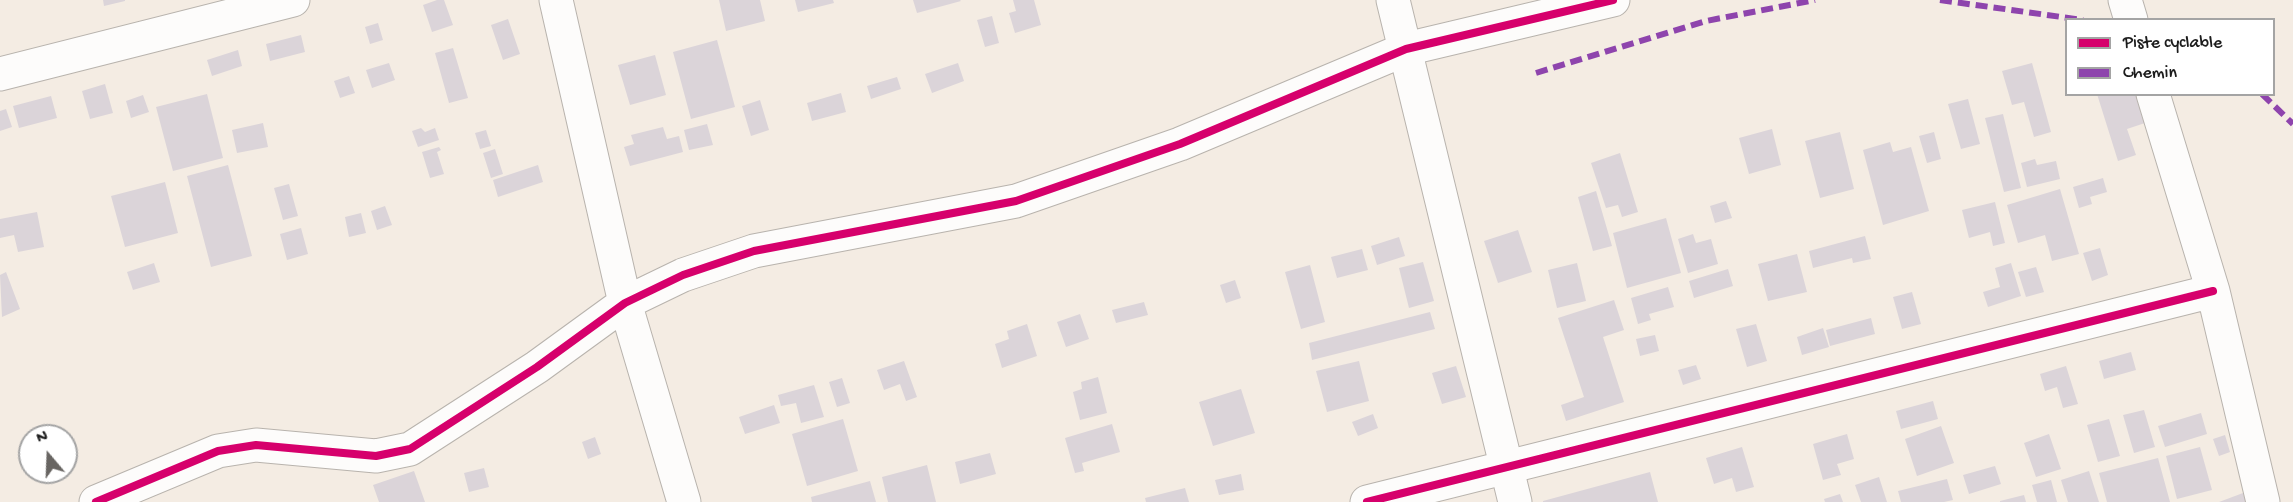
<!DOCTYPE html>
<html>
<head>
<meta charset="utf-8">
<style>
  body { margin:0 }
  #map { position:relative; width:2293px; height:502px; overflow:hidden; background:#f4ece3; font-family:"Gochi Hand",sans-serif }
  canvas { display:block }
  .legend { position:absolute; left:2065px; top:18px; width:210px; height:78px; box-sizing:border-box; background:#fff; border:2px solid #a4a4a4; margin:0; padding:8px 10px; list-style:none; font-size:18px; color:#1c1c1c }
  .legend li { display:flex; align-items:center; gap:12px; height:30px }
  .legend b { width:30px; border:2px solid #a4a4a4 }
  .north { position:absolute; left:18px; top:424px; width:60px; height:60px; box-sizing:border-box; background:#fff; border:2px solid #a4a4a4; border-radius:50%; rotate:341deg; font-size:16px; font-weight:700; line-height:24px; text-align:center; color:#1c1c1c }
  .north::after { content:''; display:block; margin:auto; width:21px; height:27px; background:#686562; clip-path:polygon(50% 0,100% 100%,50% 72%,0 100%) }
</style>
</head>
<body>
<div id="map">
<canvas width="2293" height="502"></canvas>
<ul class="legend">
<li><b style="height:8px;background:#d6006c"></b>Piste cyclable</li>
<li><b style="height:8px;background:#8e44ad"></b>Chemin</li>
</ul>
<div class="north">N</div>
</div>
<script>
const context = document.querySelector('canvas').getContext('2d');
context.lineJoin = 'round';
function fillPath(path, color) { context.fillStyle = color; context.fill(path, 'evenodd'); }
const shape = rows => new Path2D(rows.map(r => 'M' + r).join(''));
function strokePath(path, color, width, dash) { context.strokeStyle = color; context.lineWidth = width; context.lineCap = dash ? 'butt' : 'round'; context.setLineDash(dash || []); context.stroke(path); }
const building = shape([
  [103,0,125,0,125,1,104,6],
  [437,0,444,0,453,25,432,32,423,5],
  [719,0,760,0,765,21,726,31],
  [795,0,833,0,834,3,798,12],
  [913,0,960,0,961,1,917,13],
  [1013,0,1034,0,1041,25,1015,33,1009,13,1016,11],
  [992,16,999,43,985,47,977,20],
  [508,19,520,54,503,60,491,25],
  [378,23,383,40,370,44,365,27],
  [301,35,305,52,270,61,266,44],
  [717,40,735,107,691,119,673,52],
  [453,48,468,98,449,103,435,53],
  [238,50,242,66,212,76,207,60],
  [655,55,666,95,630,105,618,65],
  [389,63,395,80,372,88,366,70],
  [958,63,964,81,932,93,925,74],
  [2032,63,2051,132,2034,137,2024,102,2012,105,2002,71],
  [349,76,355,93,340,98,334,81],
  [897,77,901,89,871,99,867,86],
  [105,84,113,113,90,119,82,91],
  [841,93,846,112,812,121,807,103],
  [207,94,223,158,173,171,156,107],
  [2097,94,2140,94,2148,122,2127,129,2136,155,2118,161],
  [143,95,149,112,131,118,126,101],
  [51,96,57,118,19,128,13,106],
  [1968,99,1980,144,1961,149,1948,104],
  [760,100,769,130,751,136,742,106],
  [6,109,12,127,0,131,0,111],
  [2003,114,2021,188,2004,192,1985,118],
  [263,123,268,147,237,153,232,130],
  [707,124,713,145,689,150,684,130],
  [663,127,667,139,679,136,683,152,630,166,624,147,634,144,631,135],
  [421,128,425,132,435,128,439,140,418,147,412,131],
  [1772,129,1781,165,1749,174,1739,138],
  [486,130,491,146,480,149,475,133],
  [1840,132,1854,189,1820,198,1805,141],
  [1934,132,1941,159,1927,163,1919,136],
  [1890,142,1893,152,1911,147,1929,211,1883,225,1863,150],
  [439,147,441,150,437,152,444,174,430,178,422,152],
  [495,149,503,174,491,178,483,153],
  [1620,153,1638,212,1622,217,1618,205,1606,208,1591,163],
  [2035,159,2037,165,2056,161,2060,179,2027,187,2021,163],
  [228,165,252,256,211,267,187,176],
  [538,165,543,182,498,197,493,180],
  [2103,178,2107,192,2090,197,2092,204,2079,208,2073,187],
  [165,182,178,233,125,247,111,196],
  [289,184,298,216,283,220,274,188],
  [2060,189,2079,254,2052,261,2045,235,2018,243,2007,205],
  [1596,191,1612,246,1593,251,1578,197],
  [1726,201,1732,218,1715,223,1710,206],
  [1995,202,2005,243,1993,246,1990,232,1969,238,1962,210],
  [385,206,392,225,377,230,371,211],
  [37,212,44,247,18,252,14,235,0,238,0,219],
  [361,213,366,233,349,237,345,217],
  [1666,218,1681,273,1627,288,1613,233],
  [301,228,308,254,287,260,280,234],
  [1518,230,1532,272,1498,283,1484,241],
  [1693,234,1696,243,1711,239,1718,264,1688,273,1678,239],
  [1865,236,1871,259,1853,263,1852,258,1813,268,1809,251],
  [1399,237,1405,256,1377,265,1371,246],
  [2100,248,2108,275,2092,281,2083,253],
  [1362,249,1368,270,1337,278,1331,257],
  [1797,254,1807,292,1768,301,1758,264],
  [1423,262,1434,301,1409,308,1399,268],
  [154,263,160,282,133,290,127,272],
  [1577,263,1586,301,1557,308,1548,270],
  [2011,263,2021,296,1988,307,1983,292,2000,287,1995,268],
  [1310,265,1325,322,1301,329,1285,272],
  [2036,267,2044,292,2026,297,2018,272],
  [1728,269,1733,286,1694,298,1689,281],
  [6,272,20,309,2,317,0,275],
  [1235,280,1241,298,1226,303,1220,285],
  [1668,287,1674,307,1649,314,1651,320,1638,324,1631,298],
  [1912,292,1921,324,1902,329,1893,297],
  [1614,300,1624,330,1603,337,1624,402,1566,421,1561,405,1584,397,1558,318],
  [1144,302,1148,315,1116,323,1112,310],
  [1430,312,1435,329,1312,360,1309,343],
  [1080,314,1089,339,1066,347,1057,322],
  [1871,318,1875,334,1830,346,1826,330],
  [1027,324,1037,356,1002,368,995,344,1009,339,1007,331],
  [1756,324,1767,361,1747,367,1736,329],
  [1823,328,1829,347,1802,355,1797,337],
  [1655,335,1659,351,1640,356,1636,339],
  [2131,352,2136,370,2104,379,2099,361],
  [904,361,917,397,906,401,900,384,884,390,877,370],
  [1359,361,1369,401,1327,412,1316,371],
  [1696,365,1701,379,1683,385,1678,370],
  [1456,366,1466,397,1442,404,1432,373],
  [2066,366,2078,404,2063,408,2057,387,2045,391,2040,374],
  [1098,377,1107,413,1080,420,1073,392,1082,389,1081,382],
  [842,378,850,403,837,407,829,382],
  [814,385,824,417,801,423,796,403,781,406,778,395],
  [1241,389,1255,433,1213,446,1199,402],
  [1933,401,1938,419,1901,429,1896,411],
  [774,405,780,423,745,434,739,417],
  [2144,410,2155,447,2134,453,2123,415],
  [2201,413,2207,434,2165,447,2158,426],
  [1373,414,1378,428,1358,436,1352,422],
  [843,419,858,471,807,486,792,434],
  [2109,419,2120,456,2098,462,2087,425],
  [1112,424,1120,452,1082,463,1084,471,1075,473,1065,438],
  [1941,426,1954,463,1917,476,1905,439],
  [1847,434,1854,459,1837,464,1841,475,1823,480,1813,444],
  [2049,434,2061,469,2036,477,2024,443],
  [2225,435,2230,452,2219,456,2213,439],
  [595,437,601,454,588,459,582,442],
  [1742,447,1754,487,1736,492,1732,478,1714,484,1706,458],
  [2200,447,2212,490,2177,499,2166,456],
  [990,453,996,474,960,484,955,462],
  [2158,458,2170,502,2107,502,2099,473],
  [927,465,936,502,888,502,882,477],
  [1995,466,2001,484,1969,494,1963,475],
  [484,468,489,487,469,492,464,473],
  [414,471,425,502,379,502,373,485],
  [2089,471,2099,502,2068,502,2061,480],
  [1650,472,1658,502,1543,502,1543,501],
  [1241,474,1244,490,1219,495,1215,480],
  [1879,477,1887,502,1861,502,1855,485],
  [1947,479,1953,500,1944,502,1901,502,1898,491],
  [2051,480,2057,502,2037,502,2032,485],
  [870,481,876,502,812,502,811,497],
  [1185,488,1189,502,1146,502,1145,498],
  [2243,493,2246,502,2219,502],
  [1840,494,1843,502,1825,502,1824,499],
  [2024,495,2026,502,2000,502,2000,501]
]);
const minor = shape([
  [556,0,625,303,684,502],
  [1393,0,1515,502],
  [2125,0,2131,20],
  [0,74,293,0],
  [2153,94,2213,291,2263,502],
  [96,502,218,451,256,445,376,456,410,449,537,367,625,303,683,275,754,251,1016,201,1180,144,1406,49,1613,0],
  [1367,502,2213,291]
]);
const quiet = shape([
  [1940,0,2083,20],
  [1536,73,1706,21,1815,0],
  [2262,94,2293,124]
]);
const cycleway = shape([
  [96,502,218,451,256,445,376,456,410,449,537,367,625,303,683,275,754,251,1016,201,1180,144,1406,49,1613,0],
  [1367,502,2213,291]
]);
fillPath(building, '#dbd4d9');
strokePath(minor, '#b8b3ad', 35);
strokePath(minor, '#fdfcfb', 33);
strokePath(quiet, '#8e44ad', 6, [12, 6]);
strokePath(cycleway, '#d6006c', 8);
</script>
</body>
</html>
